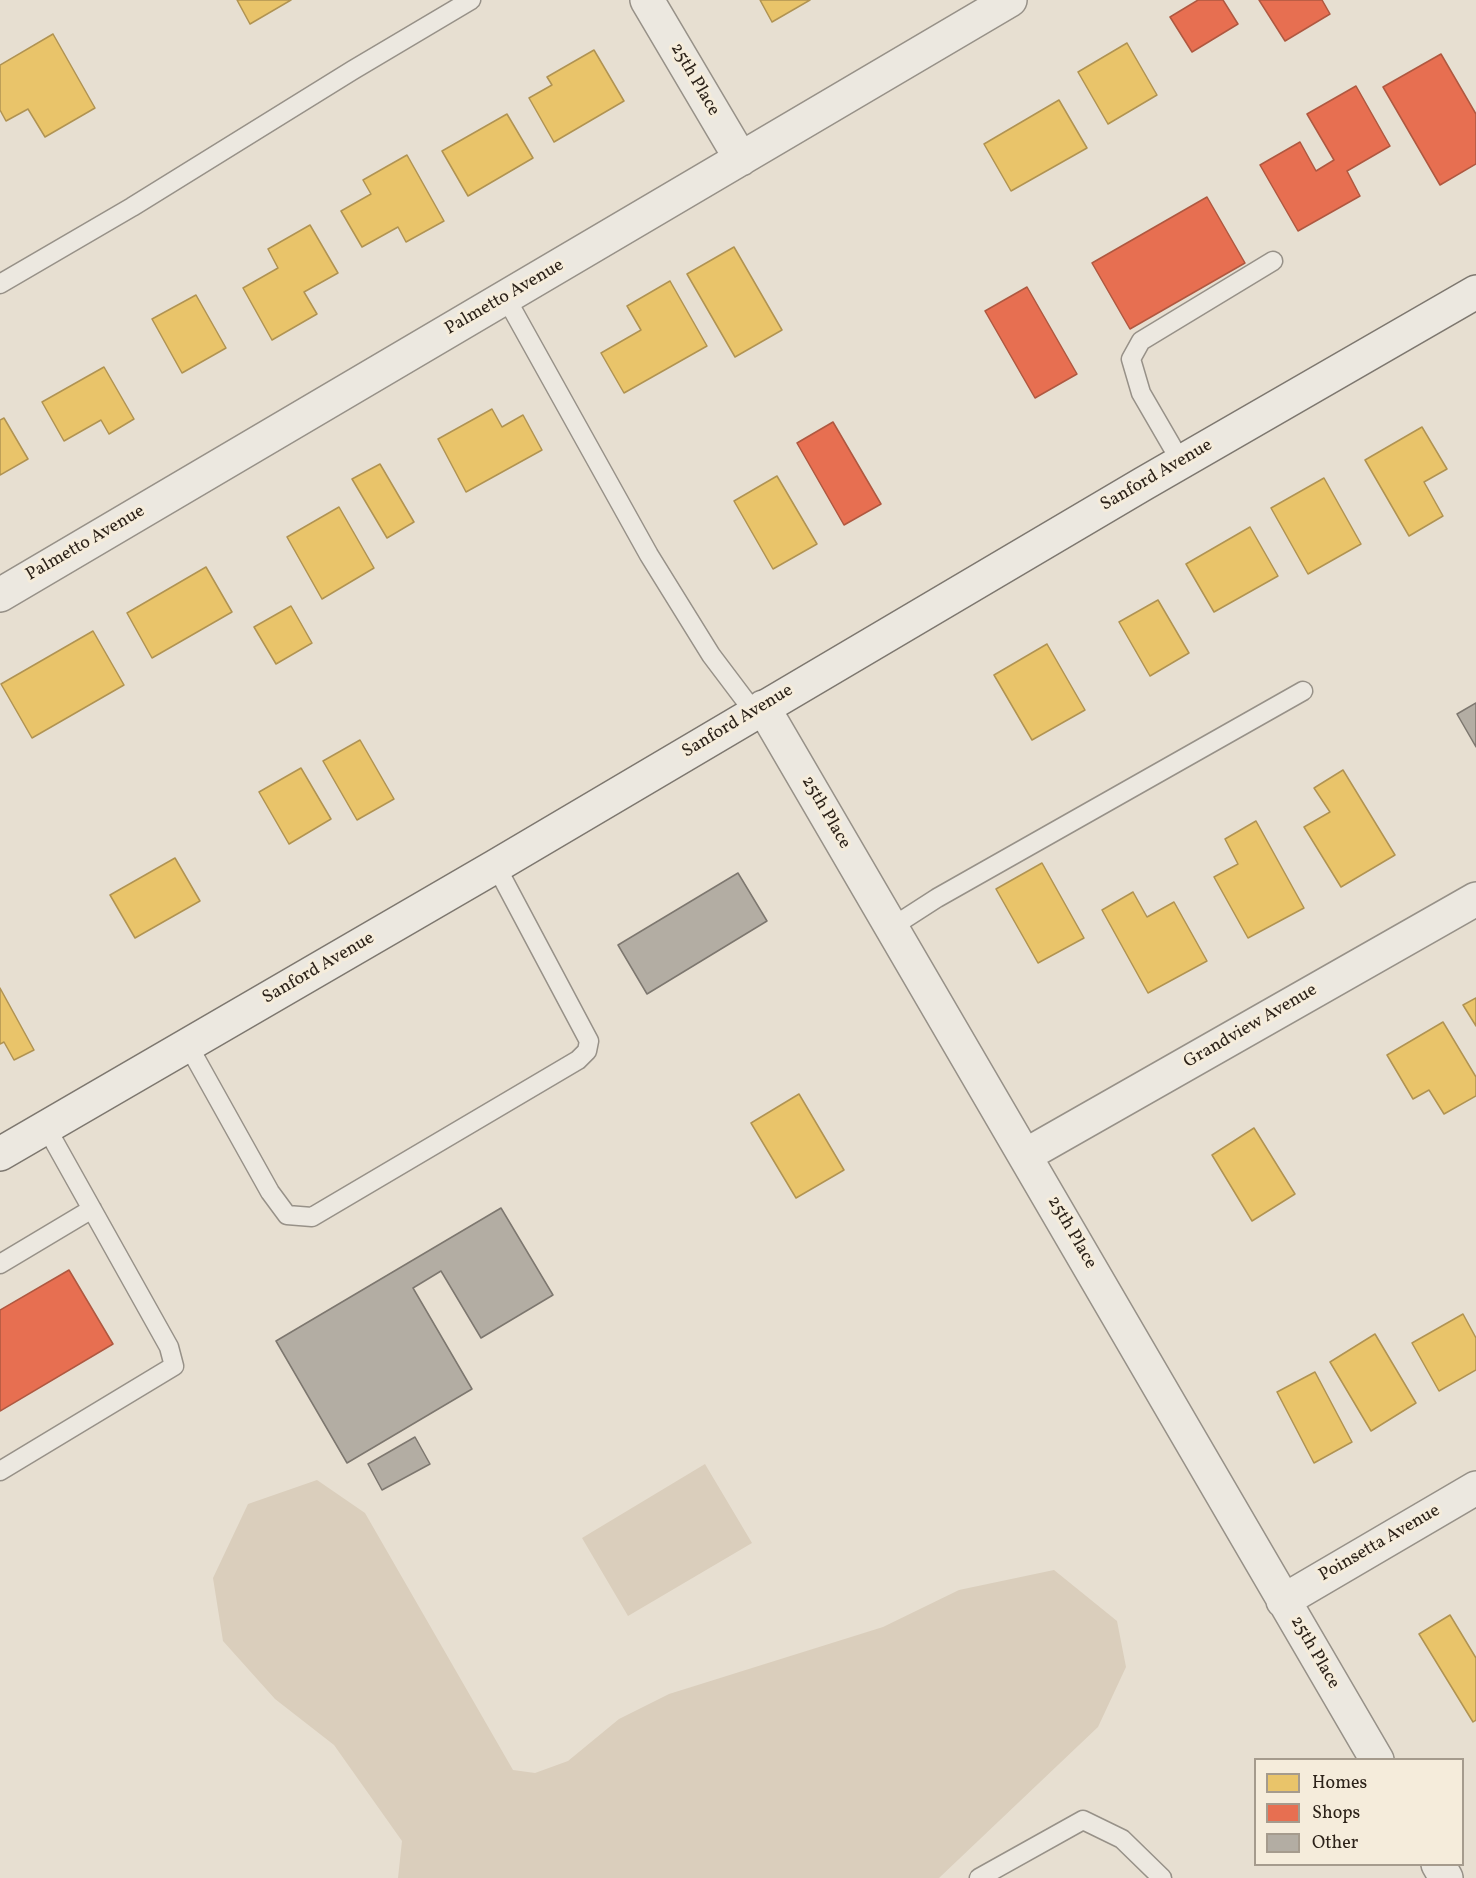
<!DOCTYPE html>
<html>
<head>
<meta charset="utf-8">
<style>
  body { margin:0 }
  #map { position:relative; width:1476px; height:1878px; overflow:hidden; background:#e7dfd1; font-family:Vollkorn,serif }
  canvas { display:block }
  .legend { position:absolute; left:1254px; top:1758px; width:210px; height:108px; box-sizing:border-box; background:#f5ecdb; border:2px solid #a59b8d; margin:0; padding:8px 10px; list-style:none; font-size:18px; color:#2c2219 }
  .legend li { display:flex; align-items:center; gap:12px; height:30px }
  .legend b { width:30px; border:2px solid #a59b8d }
</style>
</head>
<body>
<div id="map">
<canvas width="1476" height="1878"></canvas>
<ul class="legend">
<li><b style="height:16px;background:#e9c46a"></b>Homes</li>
<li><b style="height:16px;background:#e76f51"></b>Shops</li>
<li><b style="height:16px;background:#b3ada3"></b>Other</li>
</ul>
</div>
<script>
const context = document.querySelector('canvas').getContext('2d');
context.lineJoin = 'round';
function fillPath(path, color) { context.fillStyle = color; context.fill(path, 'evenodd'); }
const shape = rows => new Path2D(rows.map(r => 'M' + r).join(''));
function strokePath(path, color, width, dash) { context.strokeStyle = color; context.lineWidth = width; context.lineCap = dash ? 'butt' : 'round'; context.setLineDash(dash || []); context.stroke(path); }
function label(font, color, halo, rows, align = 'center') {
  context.font = font + ' Vollkorn,serif'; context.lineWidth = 6; context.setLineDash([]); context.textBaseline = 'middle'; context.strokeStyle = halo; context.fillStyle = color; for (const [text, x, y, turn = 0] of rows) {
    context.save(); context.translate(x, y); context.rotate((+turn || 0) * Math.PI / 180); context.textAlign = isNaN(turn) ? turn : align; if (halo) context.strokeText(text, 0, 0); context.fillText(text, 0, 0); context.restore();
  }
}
const green = shape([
  [705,1464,752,1543,628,1616,582,1538],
  [317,1480,365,1513,513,1770,535,1773,568,1761,619,1719,669,1694,883,1627,959,1590,1054,1570,1117,1621,1126,1667,1098,1727,939,1878,398,1878,402,1841,334,1745,275,1699,223,1641,213,1578,248,1504]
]);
const homes = shape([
  [237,0,291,0,250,24,237,0],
  [760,0,810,0,772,22,760,0],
  [53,34,95,108,45,137,28,109,6,121,0,110,0,65,53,34],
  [1127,43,1157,95,1108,124,1078,72,1127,43],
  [594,50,624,101,554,142,529,98,552,85,547,77,594,50],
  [1059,100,1087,148,1011,191,984,144,1059,100],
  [507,114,533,158,468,196,442,151,507,114],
  [407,155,444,221,406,242,398,227,362,247,341,211,371,194,363,180,407,155],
  [310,225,338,273,304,292,317,314,272,340,243,288,278,268,268,249,310,225],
  [734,247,782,330,735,357,687,274,734,247],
  [670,281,707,346,624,393,601,353,641,330,627,306,670,281],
  [196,295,226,348,182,373,152,319,196,295],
  [104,367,134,419,109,434,101,420,64,441,42,402,104,367],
  [492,409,502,427,523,415,542,450,466,492,438,439,492,409],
  [4,418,28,459,0,475,0,420,4,418],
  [1422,427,1447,469,1424,482,1443,516,1409,536,1365,460,1422,427],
  [380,464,414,522,387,538,352,479,380,464],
  [777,476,817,544,773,569,734,501,777,476],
  [1324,478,1361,544,1308,574,1271,508,1324,478],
  [339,507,374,568,322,599,287,537,339,507],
  [1250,527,1278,576,1214,612,1186,564,1250,527],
  [206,567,232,612,152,658,127,613,206,567],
  [1158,600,1189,653,1150,676,1119,622,1158,600],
  [291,606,312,643,276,664,254,627,291,606],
  [93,631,124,685,32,738,1,684,93,631],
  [1047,644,1085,710,1032,740,994,675,1047,644],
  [360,740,394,799,357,820,323,761,360,740],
  [301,768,331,819,289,844,259,792,301,768],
  [1343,770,1395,855,1341,887,1304,827,1330,812,1314,788,1343,770],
  [1256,821,1304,908,1248,938,1214,877,1238,864,1225,839,1256,821],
  [175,858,200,901,135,938,110,895,175,858],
  [1042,863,1084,938,1038,963,996,889,1042,863],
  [1133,892,1147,917,1174,902,1207,961,1148,993,1102,910,1133,892],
  [0,988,34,1050,14,1060,4,1042,0,1044,0,988],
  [1476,998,1476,1026,1463,1005,1476,998],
  [1443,1022,1476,1077,1476,1096,1444,1114,1429,1090,1413,1099,1387,1055,1443,1022],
  [799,1094,844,1170,796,1198,751,1123,799,1094],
  [1254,1128,1295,1194,1252,1221,1212,1155,1254,1128],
  [1463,1314,1476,1338,1476,1370,1439,1391,1412,1343,1463,1314],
  [1375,1334,1416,1403,1371,1431,1330,1362,1375,1334],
  [1315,1372,1352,1442,1314,1463,1277,1392,1315,1372],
  [1450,1615,1476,1658,1476,1720,1473,1722,1419,1634,1450,1615]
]);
const shops = shape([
  [1198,0,1223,0,1238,24,1192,52,1170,17,1198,0],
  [1259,0,1322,0,1330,14,1285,41,1259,0],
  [1441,54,1476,114,1476,164,1440,185,1383,87,1441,54],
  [1356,86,1390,146,1347,171,1360,196,1298,231,1260,165,1300,142,1316,171,1334,160,1307,114,1356,86],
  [1207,197,1245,263,1130,329,1092,263,1207,197],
  [1027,287,1077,374,1035,398,985,311,1027,287],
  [833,422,881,504,844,525,797,443,833,422],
  [69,1270,113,1344,0,1411,0,1310,69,1270]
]);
const building = shape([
  [1476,703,1476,747,1457,714,1476,703],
  [738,873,767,921,647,994,618,945,738,873],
  [501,1208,553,1295,481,1338,441,1271,413,1288,472,1389,347,1463,276,1341,501,1208],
  [415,1437,430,1464,382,1490,368,1464,415,1437]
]);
const lane = shape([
  [0,284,132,207,353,70,471,0],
  [506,298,649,555,711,655,754,712],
  [1181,462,1141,393,1131,359,1141,341,1273,261],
  [892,927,937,898,1303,691],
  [188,1045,270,1192,287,1215,312,1217,578,1060,587,1051,589,1041,496,866],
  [0,1264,92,1209],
  [0,1471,174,1366,169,1347,46,1127],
  [979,1878,1083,1820,1122,1839,1162,1878]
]);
const street = shape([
  [647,0,741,159],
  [0,595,1010,0],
  [763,707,1377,1760],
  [1026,1155,1476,899],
  [1283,1601,1476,1488],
  [1438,1864,1446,1878]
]);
const secondary = shape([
  [0,1154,496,866,1143,484,1476,292]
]);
const streetNames = [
  ["25th Place",694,80,60],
  ["Palmetto Avenue",505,298,-30],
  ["Sanford Avenue",1157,476,-30],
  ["Palmetto Avenue",86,544,-30],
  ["Sanford Avenue",738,722,-31],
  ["25th Place",825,813,60],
  ["Sanford Avenue",319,969,-30],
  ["Grandview Avenue",1251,1027,-30],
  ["25th Place",1071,1233,60],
  ["Poinsetta Avenue",1380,1544,-30],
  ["25th Place",1314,1653,60]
];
fillPath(green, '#dacebc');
fillPath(homes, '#e9c46a');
strokePath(homes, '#b09352', 1.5);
fillPath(shops, '#e76f51');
strokePath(shops, '#af5840', 1.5);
fillPath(building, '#b3ada3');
strokePath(building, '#7d776f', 1.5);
strokePath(lane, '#979188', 21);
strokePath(street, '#979188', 36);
strokePath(secondary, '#7d776f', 36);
strokePath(lane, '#ece8e0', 18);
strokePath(street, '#ece8e0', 33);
strokePath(secondary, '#ece8e0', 33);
label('18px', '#2c2219', '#f5ecdb', streetNames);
</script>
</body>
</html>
